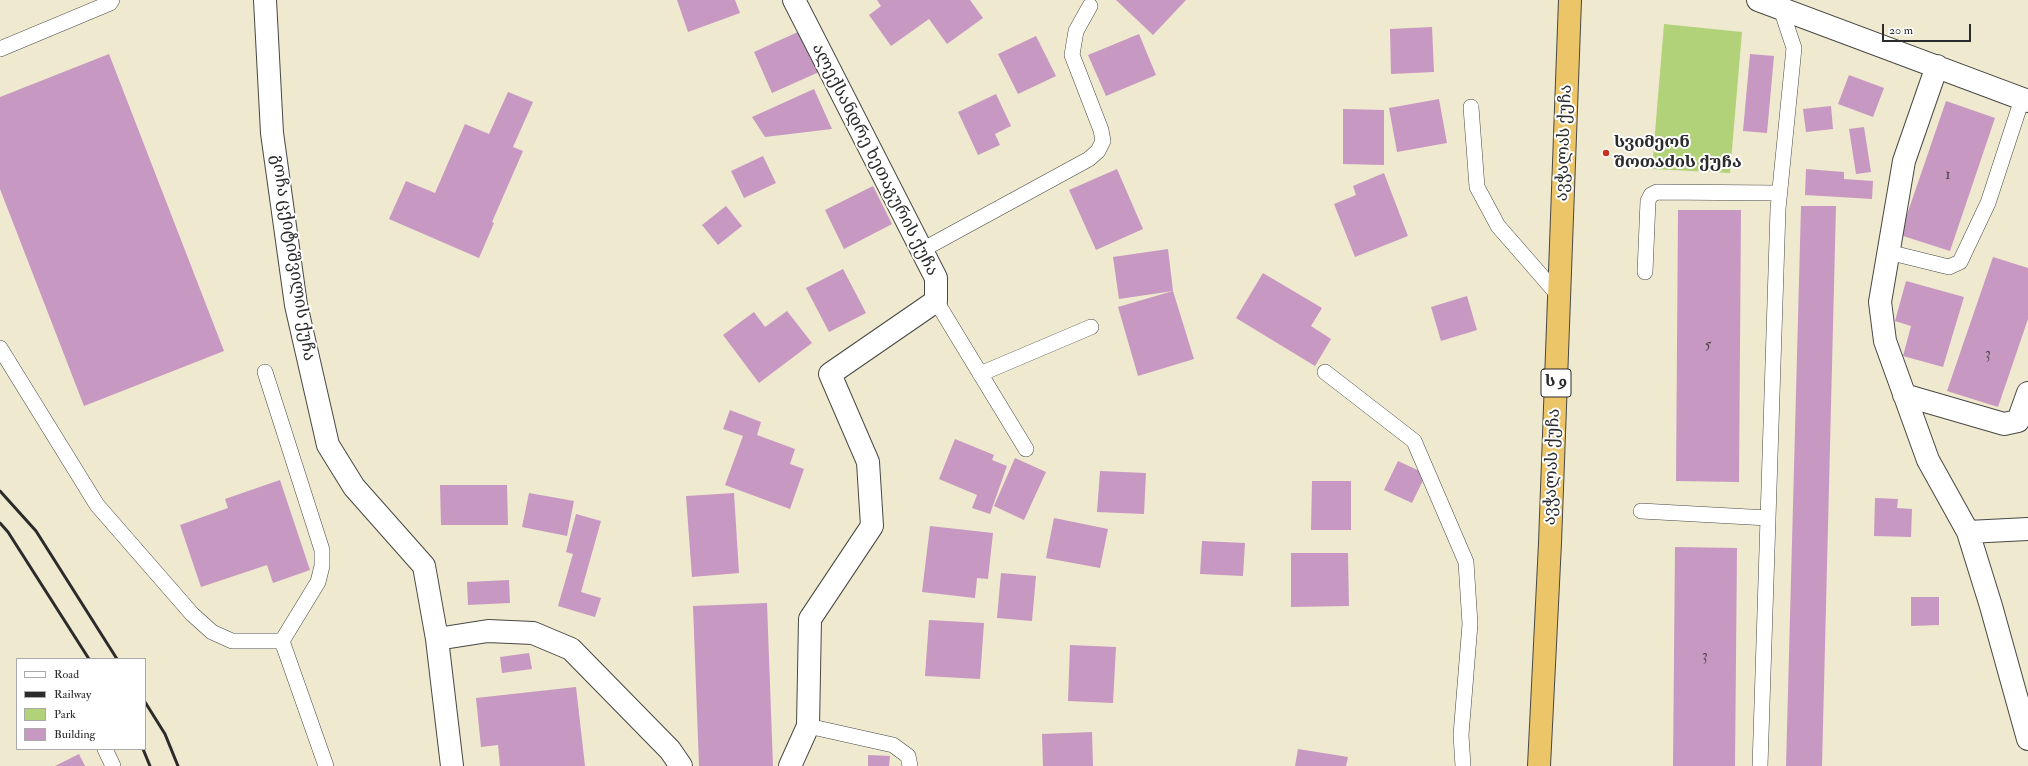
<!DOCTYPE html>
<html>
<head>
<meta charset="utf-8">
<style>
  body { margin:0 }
  #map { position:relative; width:2028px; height:766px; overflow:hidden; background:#efe9cf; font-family:"IM FELL Double Pica",serif }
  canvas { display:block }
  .legend { position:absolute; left:16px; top:658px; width:130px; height:92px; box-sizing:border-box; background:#fff; border:1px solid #aaa; margin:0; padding:5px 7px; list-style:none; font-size:12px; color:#2b2b2b }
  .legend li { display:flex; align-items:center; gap:8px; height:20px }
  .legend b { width:20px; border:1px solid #aaa }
  .scale { position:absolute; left:1882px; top:24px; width:89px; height:18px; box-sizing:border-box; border:2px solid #2b2b2b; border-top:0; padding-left:5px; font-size:12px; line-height:14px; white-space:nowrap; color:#2b2b2b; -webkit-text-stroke:3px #fff; paint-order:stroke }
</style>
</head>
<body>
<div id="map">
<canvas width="2028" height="766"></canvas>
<ul class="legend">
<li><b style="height:5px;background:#fff"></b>Road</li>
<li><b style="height:5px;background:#2b2b2b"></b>Railway</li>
<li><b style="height:11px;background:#b2d27a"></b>Park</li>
<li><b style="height:11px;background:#c798c2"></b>Building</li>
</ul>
<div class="scale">20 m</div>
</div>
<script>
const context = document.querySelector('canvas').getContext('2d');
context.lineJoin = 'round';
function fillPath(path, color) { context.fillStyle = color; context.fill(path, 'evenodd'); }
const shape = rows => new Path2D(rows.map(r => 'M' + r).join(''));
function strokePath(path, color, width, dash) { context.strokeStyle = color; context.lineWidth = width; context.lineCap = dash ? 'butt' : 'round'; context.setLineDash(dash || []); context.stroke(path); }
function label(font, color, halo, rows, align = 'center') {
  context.font = font + ' "IM FELL Double Pica","Noto Serif Georgian",serif'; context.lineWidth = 4; context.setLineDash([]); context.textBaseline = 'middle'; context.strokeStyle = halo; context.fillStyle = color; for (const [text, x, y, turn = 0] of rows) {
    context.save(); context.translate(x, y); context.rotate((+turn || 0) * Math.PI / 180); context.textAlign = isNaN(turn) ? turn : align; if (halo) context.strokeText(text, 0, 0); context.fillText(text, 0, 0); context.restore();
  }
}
const green = shape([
  [1664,24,1742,32,1730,173,1652,169]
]);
const building = shape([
  [677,0,735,0,740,13,688,32],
  [877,0,970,0,983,18,947,44,929,19,891,46,869,15,881,6],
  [1116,0,1186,0,1153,35],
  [1432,27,1434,72,1391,74,1390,29],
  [800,31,819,72,772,93,754,52],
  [1139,34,1156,75,1106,96,1088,55],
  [1036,36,1056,76,1018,94,998,54],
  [109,54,224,351,84,406,0,189,0,97],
  [1750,54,1774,56,1767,133,1743,131],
  [1849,75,1884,88,1873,117,1838,104],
  [814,89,832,129,765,137,752,117],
  [508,92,533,102,513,147,523,151,492,222,494,223,479,258,389,219,406,181,435,193,465,124,489,134],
  [996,94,1011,126,995,134,1000,145,978,155,958,112],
  [1439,99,1447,143,1397,152,1389,108],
  [1946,101,1995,118,1950,251,1900,235],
  [1831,106,1833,129,1806,132,1803,109],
  [1343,109,1384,110,1384,165,1343,164],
  [1864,127,1871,172,1856,174,1849,129],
  [763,156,776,183,744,198,731,171],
  [1117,169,1143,229,1096,250,1069,190],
  [1806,169,1844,172,1844,179,1873,181,1872,199,1805,195],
  [1384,173,1408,236,1355,257,1334,204,1356,195,1353,186],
  [873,186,892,224,844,249,825,210],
  [726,206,742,226,718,245,702,225],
  [1801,206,1836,206,1822,766,1786,766],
  [1678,210,1741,210,1739,482,1676,481],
  [1168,249,1173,291,1119,299,1113,257],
  [1993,257,2028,268,2028,319,1998,407,1947,391],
  [843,269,866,313,829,332,806,288],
  [1263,273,1322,308,1311,326,1331,339,1315,366,1236,318],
  [1906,281,1964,297,1943,367,1903,356,1911,326,1895,321],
  [1173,291,1194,359,1138,376,1118,307],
  [1467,296,1477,330,1441,341,1431,307],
  [787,311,812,343,759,383,723,335,754,312,765,327],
  [730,410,761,422,757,435,795,449,790,464,804,469,790,509,725,485,743,436,723,429],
  [955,439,994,455,992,460,1007,466,990,514,972,508,977,495,939,479],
  [1015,458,1046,472,1024,520,994,506],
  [1398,461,1426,474,1412,503,1384,490],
  [1100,471,1146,473,1144,514,1097,512],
  [280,480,310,570,273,583,267,565,201,587,180,525,228,508,225,499],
  [1312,481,1351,481,1351,530,1311,530],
  [440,485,507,485,508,525,441,525],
  [529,493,574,501,567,536,522,527],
  [734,493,739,573,692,577,686,496],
  [1875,498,1898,499,1897,508,1912,509,1911,537,1874,536],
  [576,514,601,521,581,592,601,598,595,617,558,606,573,554,566,552],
  [1054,518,1108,529,1100,568,1046,558],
  [930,526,993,533,988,579,977,578,975,598,922,592],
  [1202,541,1245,543,1243,576,1200,574],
  [1675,547,1737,548,1735,766,1673,766],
  [1291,553,1348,553,1349,606,1291,607],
  [1001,573,1036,576,1032,621,997,618],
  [509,580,510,603,468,605,467,582],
  [1911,597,1939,597,1939,625,1911,626],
  [767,603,773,766,699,766,693,606],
  [929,620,984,623,980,679,925,676],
  [1070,645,1116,647,1113,703,1068,701],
  [529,653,532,669,502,673,500,657],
  [576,687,585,766,500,766,498,745,481,747,476,698],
  [1092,732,1093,766,1043,766,1042,734],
  [1298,749,1348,757,1346,766,1295,766],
  [79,754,85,766,55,766],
  [868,755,890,756,889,766,868,766]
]);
const lane = shape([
  [0,49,110,3,112,0],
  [1471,107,1477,187,1498,226,1559,296],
  [922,250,1089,159,1098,151,1103,141,1101,130,1072,55,1076,31,1090,6],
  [1888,252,1949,267,1960,262,1988,203,2022,99],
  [1645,272,1648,201,1651,195,1657,192,1779,193],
  [936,301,1026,449],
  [0,348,97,505,192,614,212,632,232,641,282,641],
  [265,372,322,550,322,566,318,582,282,641,326,766],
  [1325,372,1414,441,1466,562,1470,624,1461,735,1463,766],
  [980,374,1091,327],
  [1641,511,1768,518],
  [808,726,893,745,908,756,910,766],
  [105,749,113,766],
  [1760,766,1778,209,1794,48,1781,9]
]);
const street = shape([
  [265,0,272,133,296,305,328,445,354,487,424,566,437,639,452,766],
  [1758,0,2028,101],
  [1937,66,1904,161,1880,302,1885,341,1928,460,1968,532,1991,606,2028,739],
  [1904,395,2004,424,2018,421,2028,393],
  [1968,532,2028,529],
  [437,639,488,631,533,633,571,649,670,750,681,766],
  [790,766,808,726,810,619,872,526,868,462,830,374,936,301,936,278,794,0]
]);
const highway = shape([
  [1539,766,1550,543,1570,0]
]);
const rail = shape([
  [0,491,36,531,117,659],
  [0,523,8,532,89,659],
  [145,702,165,734,178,766],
  [143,749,150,766]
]);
const markers = [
  [1606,153,4,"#c8321e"]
];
const numberNames = [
  ["1",1948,176],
  ["5",1708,346],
  ["3",1988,355],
  ["3",1705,657]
];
const shields = [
  [1556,383,30]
];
const shieldNames = [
  ["ს 9",1556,383]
];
const streetNames = [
  ["ავჭალას ქუჩა",1565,143,-88],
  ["ალექსანდრე ხეთაგურის ქუჩა",874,160,63],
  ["გოჩა ცქიტიშვილის ქუჩა",292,258,81],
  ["ავჭალას ქუჩა",1553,467,-88]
];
const poiNames = [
  ["სვიმეონ",1614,143],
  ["შოთაძის ქუჩა",1614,163]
];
fillPath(green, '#b2d27a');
fillPath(building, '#c798c2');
strokePath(lane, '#484844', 16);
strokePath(street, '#484844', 24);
strokePath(highway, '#484844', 24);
strokePath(lane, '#fff', 15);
strokePath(street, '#fff', 22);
strokePath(highway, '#edc569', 22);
strokePath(rail, '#2b2b2b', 3);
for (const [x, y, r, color] of markers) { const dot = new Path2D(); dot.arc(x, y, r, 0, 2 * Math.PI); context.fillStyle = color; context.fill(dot); strokePath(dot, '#fff', 1.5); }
label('15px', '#524651', null, numberNames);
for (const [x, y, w] of shields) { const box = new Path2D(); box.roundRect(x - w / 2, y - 14, w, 28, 3); context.fillStyle = '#fff'; context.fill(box); strokePath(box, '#2b2b2b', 1); }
label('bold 16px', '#2b2b2b', null, shieldNames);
label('17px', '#2b2b2b', '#fff', streetNames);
label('bold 17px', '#2b2b2b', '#fff', poiNames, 'left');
</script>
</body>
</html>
